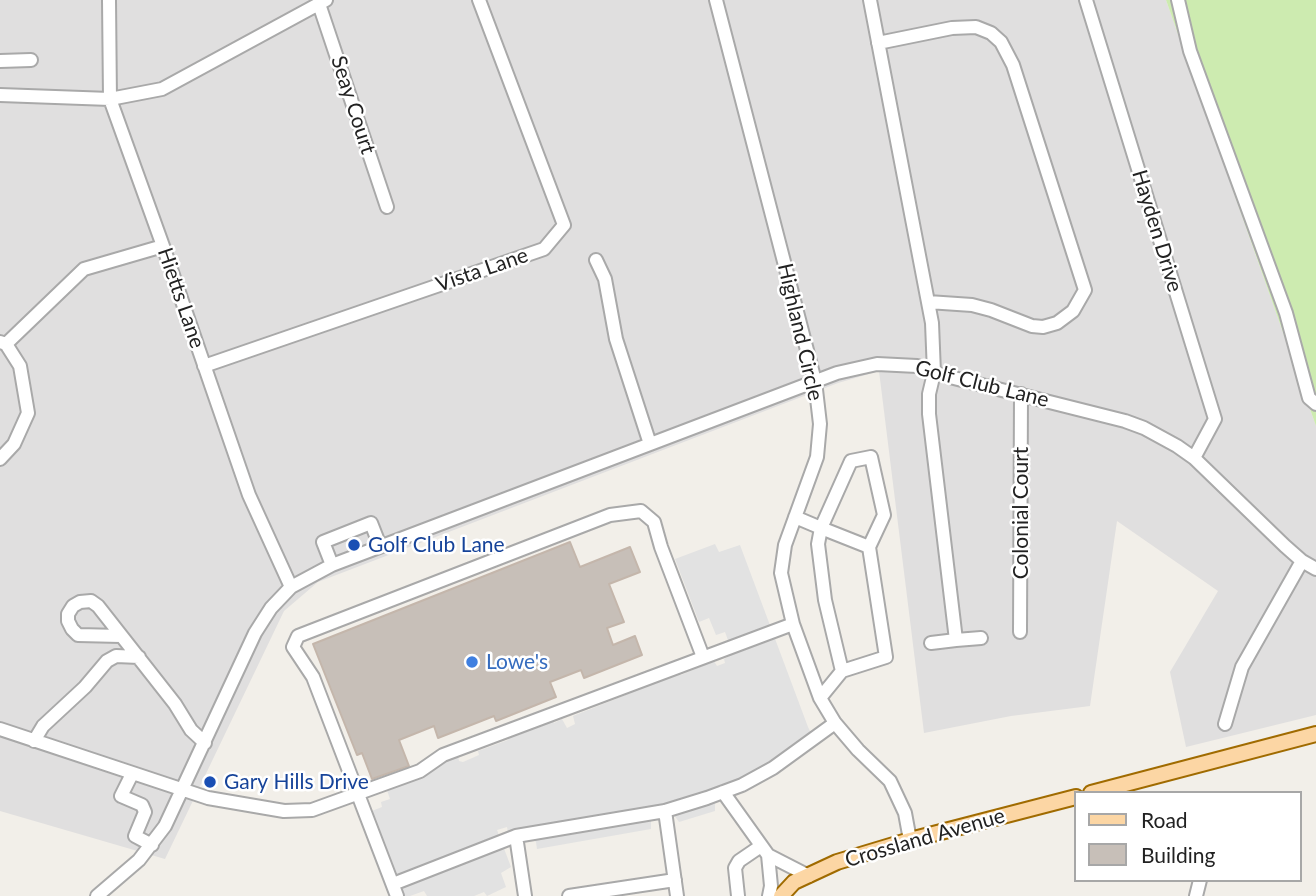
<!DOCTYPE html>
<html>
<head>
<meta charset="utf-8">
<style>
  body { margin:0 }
  #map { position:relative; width:1316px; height:896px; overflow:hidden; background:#f2efe9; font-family:Lato,sans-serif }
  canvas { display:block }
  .legend { position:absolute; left:1074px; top:791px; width:228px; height:91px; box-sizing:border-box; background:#fff; border:2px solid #a7a7a7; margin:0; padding:9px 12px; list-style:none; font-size:21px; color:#222 }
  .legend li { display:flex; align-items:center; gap:14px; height:35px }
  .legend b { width:35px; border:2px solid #a7a7a7 }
</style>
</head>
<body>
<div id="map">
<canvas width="1316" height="896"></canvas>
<ul class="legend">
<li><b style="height:9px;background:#fcd6a4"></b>Road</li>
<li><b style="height:19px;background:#c7bfb8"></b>Building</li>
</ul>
</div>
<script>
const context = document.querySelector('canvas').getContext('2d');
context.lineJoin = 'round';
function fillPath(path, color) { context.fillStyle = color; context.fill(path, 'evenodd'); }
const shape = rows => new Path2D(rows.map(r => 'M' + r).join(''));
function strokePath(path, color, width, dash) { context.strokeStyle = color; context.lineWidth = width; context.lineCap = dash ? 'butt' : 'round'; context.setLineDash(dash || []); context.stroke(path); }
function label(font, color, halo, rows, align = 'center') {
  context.font = font + ' Lato,sans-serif'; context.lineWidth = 5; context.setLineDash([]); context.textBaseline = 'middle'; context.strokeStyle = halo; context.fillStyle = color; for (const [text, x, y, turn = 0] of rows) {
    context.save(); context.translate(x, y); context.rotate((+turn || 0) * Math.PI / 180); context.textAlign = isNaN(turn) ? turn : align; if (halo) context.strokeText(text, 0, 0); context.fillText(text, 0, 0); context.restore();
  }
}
const residential = shape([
  [0,0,1166,0,1316,426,1316,715,1186,747,1170,672,1218,591,1117,521,1090,706,1011,716,924,733,879,371,838,383,318,582,284,611,165,859,0,811]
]);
const grass = shape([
  [1166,0,1316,0,1316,426]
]);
const parking = shape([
  [715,544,719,552,740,545,808,727,817,745,742,790,715,802,715,811,679,822,674,815,651,821,651,829,537,849,536,842,533,839,510,843,507,827,497,830,511,867,501,873,506,887,487,896,484,892,474,896,427,896,424,891,410,896,389,896,359,816,382,807,381,802,390,799,387,790,429,772,445,760,458,755,459,761,463,762,479,755,478,751,508,740,507,737,553,719,554,723,562,719,567,728,575,724,573,716,633,692,634,688,677,672,681,675,714,661,717,666,725,663,724,659,733,654,725,632,716,635,709,618,699,622,675,559]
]);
const building = shape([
  [570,542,580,567,630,547,640,572,609,584,624,622,607,628,613,645,635,636,642,655,584,678,581,670,550,682,556,697,496,721,494,716,438,738,434,726,399,740,409,766,372,779,362,753,357,755,313,644,570,542]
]);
const minor = shape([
  [109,0,110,99,163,246,249,495,291,587],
  [716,0,815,381,820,424,817,457,785,545,781,573,793,624,820,698,835,723,858,750,890,781,905,813,910,840],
  [870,0,932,323,934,373,929,394,929,414,956,640,931,643],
  [1086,0,1215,419,1194,458],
  [1178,0,1190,51,1286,313,1309,398,1316,404],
  [319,4,387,207],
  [878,43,952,28,976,27,991,33,1001,42,1013,65,1085,290,1073,311,1057,323,1043,327,1032,326,991,310,972,305,928,302],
  [0,61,31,60],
  [0,95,110,99,162,89,326,0],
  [596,260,605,279,616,339,650,444],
  [0,342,6,344,20,366,28,413,14,444,0,459],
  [6,344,84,269,163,246],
  [204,366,544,249,564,225,479,0],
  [795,517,821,528,869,547,884,515,871,457,851,461,821,528,818,544,825,600,842,671,886,657,869,547],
  [332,565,323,542,371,523,380,546],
  [1020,632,1021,394],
  [121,636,78,635,72,629,68,621,68,614,73,606,80,602,91,601,98,606,175,704,191,730,205,743],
  [956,640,981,638],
  [820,698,842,671],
  [1225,724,1242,667,1302,561],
  [0,729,208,798,284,811,312,810,420,771,443,755,793,624],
  [34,741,43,726,85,687,107,661,116,656,139,657],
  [132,774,121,796,142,805,145,812,135,836,152,845],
  [723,792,768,855,771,886,769,896],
  [665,811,677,896],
  [516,836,525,896],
  [768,855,809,876],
  [393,884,516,836,665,811,707,798,742,785,773,768,835,723],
  [97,896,139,860,165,826,255,633,271,608,291,587,332,565,837,373,877,364,917,366,934,373,1125,421,1144,428,1177,446,1194,458,1285,546,1302,561,1316,569],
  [397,896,313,677,293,647,298,636,610,515,641,511,654,522,661,547,703,657],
  [569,896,675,880],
  [738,896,735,868,739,861,761,846],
  [1196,896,1200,880]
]);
const major = shape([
  [1091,793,1316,734],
  [781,896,794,882,837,862,910,840,1076,797]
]);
const markers = [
  [354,545,7,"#1a4fb4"],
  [472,662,7,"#3f7fe0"],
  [210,782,7,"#1a4fb4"]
];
const streetNames = [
  ["Seay Court",353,105,72],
  ["Hayden Drive",1157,231,73],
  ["Vista Lane",482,270,-19],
  ["Hietts Lane",181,298,71],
  ["Highland Circle",800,332,77],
  ["Golf Club Lane",982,384,14],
  ["Colonial Court",1021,513,-90],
  ["Crossland Avenue",925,838,-16]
];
const transitNames = [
  ["Golf Club Lane",368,545],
  ["Gary Hills Drive",224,782]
];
const shopNames = [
  ["Lowe's",486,662]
];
fillPath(residential, '#e0dfdf');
fillPath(grass, '#cdebb0');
fillPath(parking, '#e2e2e2');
fillPath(building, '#c7bfb8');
strokePath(building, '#c4b6ab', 2);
strokePath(minor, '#a9a9a9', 16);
strokePath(major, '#a06b00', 18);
strokePath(minor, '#fff', 12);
strokePath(major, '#fcd6a4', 14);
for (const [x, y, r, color] of markers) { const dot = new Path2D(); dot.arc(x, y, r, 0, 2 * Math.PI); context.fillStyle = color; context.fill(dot); strokePath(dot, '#fff', 2.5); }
label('21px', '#222', '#fff', streetNames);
label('21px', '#164399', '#fff', transitNames, 'left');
label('21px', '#366cbe', '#fff', shopNames, 'left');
</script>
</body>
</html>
